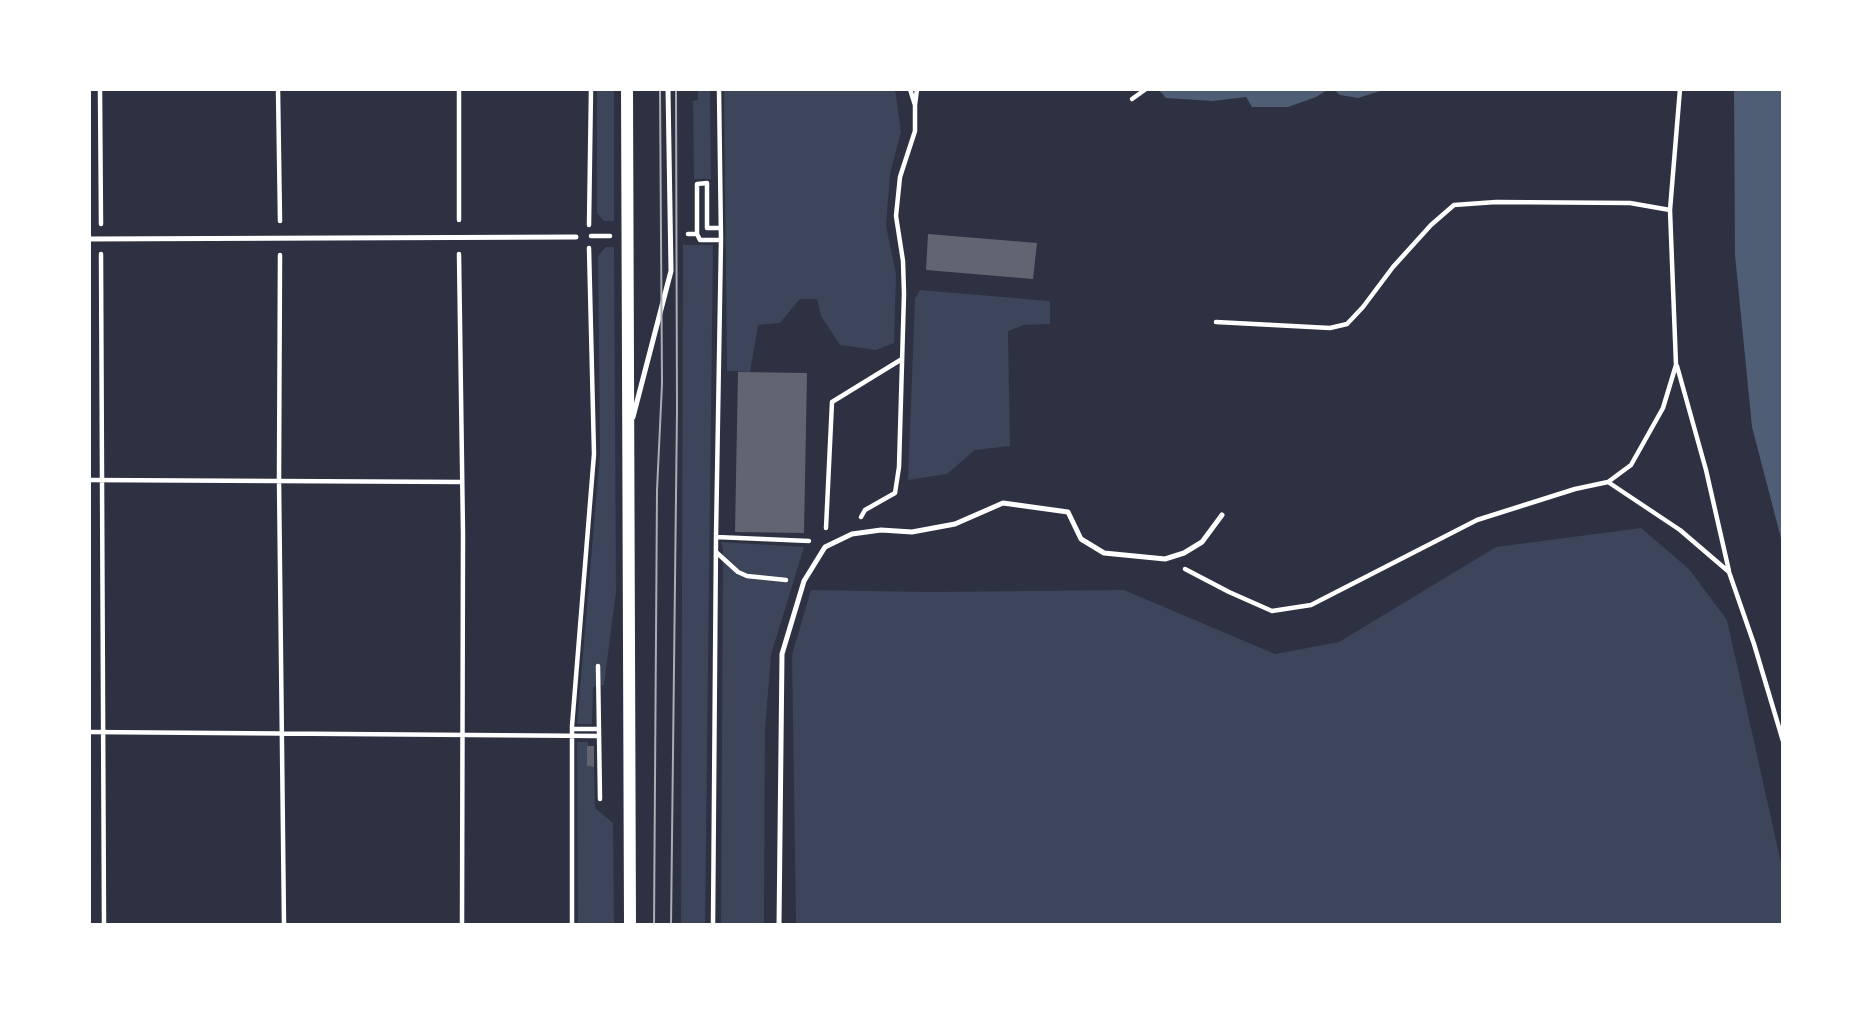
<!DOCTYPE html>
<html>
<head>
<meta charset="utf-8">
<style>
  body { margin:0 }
  #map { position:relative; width:1872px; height:1014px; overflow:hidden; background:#2d3142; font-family:Signika,sans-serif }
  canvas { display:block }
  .frame { position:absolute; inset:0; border:91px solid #fff; pointer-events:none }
</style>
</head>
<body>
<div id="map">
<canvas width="1872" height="1014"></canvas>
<div class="frame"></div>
</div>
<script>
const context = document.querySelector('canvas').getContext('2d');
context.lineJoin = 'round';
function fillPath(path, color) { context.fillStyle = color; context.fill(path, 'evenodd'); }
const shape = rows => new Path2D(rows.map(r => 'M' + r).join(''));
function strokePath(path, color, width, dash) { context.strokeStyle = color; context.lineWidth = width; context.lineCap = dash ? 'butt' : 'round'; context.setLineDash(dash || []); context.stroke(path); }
const green = shape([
  [597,89,614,89,614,221,604,221,597,213],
  [698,89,710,89,711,179,694,179,693,101,698,100],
  [724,89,895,89,901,132,890,174,886,226,896,274,894,343,876,350,840,345,821,316,817,299,800,299,780,323,758,325,750,372,727,371],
  [683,245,713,245,705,925,681,925],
  [606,247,614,247,616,592,604,685,593,687,592,724,577,724,600,453,598,256],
  [920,290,1050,301,1050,324,1024,325,1008,331,1010,446,975,450,947,474,908,480,915,299],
  [1641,528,1689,569,1727,620,1783,872,1783,925,796,925,792,655,811,590,930,592,1124,590,1275,654,1339,642,1496,547],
  [721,542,804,547,771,655,765,731,764,925,721,925,723,549],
  [577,742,588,742,587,766,594,767,595,808,613,823,614,925,578,925]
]);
const water = shape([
  [1158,89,1329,89,1316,97,1288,107,1252,107,1246,97,1213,101,1166,98],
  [1333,89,1387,89,1358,98,1340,95],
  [1734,89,1783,89,1783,546,1752,427,1735,255]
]);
const building = shape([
  [928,234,1037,243,1033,279,926,270],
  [738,372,807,373,804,533,735,532],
  [587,746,594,746,594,767,587,766]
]);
const path = shape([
  [100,89,101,224],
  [278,89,280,221],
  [1132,99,1146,89],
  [915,105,917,89],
  [459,220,459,89],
  [589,225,591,89],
  [688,234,697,234,700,240,721,240],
  [697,234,697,184,707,183,707,228,720,228],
  [591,236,610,236],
  [101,254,104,925],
  [459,254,463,534,462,925],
  [280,255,279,480,284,925],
  [1216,322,1330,328,1347,324,1363,307,1393,267,1431,225,1454,205,1496,202,1630,203,1670,210],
  [1677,366,1706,470,1729,571],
  [89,480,462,482],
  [1608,482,1680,530,1729,572,1754,644,1783,741],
  [861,517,865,510,895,493,899,467,904,294,903,261,896,216,900,177,915,131,915,105,910,89],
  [826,528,832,402,902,359],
  [716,537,809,541],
  [716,552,738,572,747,576,786,580],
  [1185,569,1229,592,1272,611,1311,605,1477,520,1575,489,1608,482,1631,465,1663,408,1676,365,1670,210,1680,89],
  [598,666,600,799],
  [572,729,598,729],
  [89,732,598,736],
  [572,925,572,726,594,454,589,248],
  [713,925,716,537,721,240,719,89]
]);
const service = shape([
  [89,239,576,237],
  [633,417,671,271,668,89],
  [779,925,782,654,804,581,825,547,852,534,881,530,912,532,955,524,1003,503,1068,512,1081,539,1104,553,1165,559,1184,553,1202,542,1222,515]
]);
const tertiary = shape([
  [627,89,630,925]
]);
const tram = shape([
  [654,925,657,490,662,384,660,89],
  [671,925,677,410,676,89]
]);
fillPath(green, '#3c4559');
fillPath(water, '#4f5d75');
fillPath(building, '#626471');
strokePath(path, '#fff', 4.5);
strokePath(service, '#fff', 5);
strokePath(tertiary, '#fff', 12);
strokePath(tram, '#abadb3', 2);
</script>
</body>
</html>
